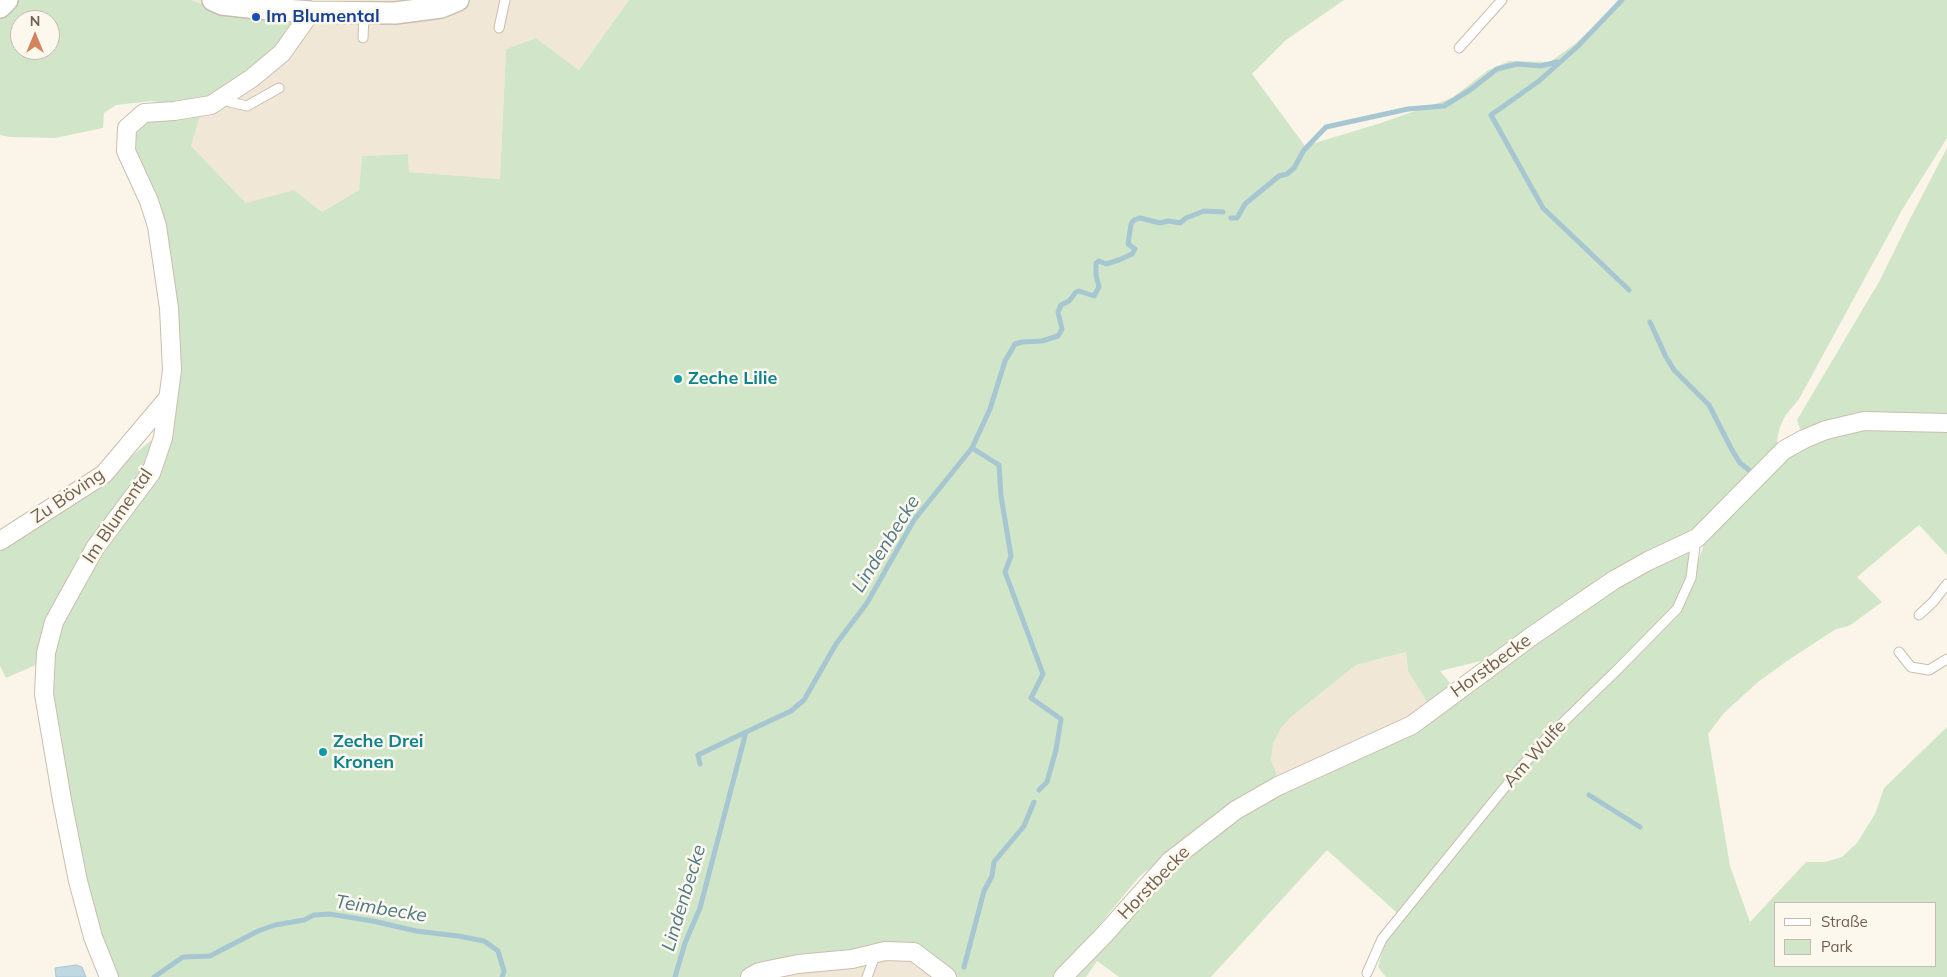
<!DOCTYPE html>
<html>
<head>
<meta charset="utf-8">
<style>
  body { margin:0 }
  #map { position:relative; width:1947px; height:977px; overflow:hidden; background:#faf5e8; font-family:Mulish,sans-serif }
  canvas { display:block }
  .legend { position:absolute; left:1774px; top:902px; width:162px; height:65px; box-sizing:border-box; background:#fdf8ee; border:1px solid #c5bbae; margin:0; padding:6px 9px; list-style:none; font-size:15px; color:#705f4f }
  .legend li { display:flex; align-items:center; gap:10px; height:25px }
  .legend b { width:25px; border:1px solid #c5bbae }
  .north { position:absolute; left:10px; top:10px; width:50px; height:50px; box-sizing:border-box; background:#fdf8ee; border:1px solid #c5bbae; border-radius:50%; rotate:0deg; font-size:14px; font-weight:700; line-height:20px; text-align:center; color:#705f4f }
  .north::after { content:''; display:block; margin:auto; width:18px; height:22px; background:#d4845c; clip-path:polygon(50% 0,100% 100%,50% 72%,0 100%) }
</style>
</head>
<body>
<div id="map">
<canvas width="1947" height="977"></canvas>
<ul class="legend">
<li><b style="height:6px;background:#fff"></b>Straße</li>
<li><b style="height:14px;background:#d1e6c8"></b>Park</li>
</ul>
<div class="north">N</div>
</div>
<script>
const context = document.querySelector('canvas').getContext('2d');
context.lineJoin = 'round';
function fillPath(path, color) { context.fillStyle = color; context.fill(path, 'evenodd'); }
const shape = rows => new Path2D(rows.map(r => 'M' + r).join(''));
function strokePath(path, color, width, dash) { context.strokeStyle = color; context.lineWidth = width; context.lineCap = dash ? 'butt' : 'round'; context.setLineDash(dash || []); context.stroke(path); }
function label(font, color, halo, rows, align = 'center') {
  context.font = font + ' Mulish,sans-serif'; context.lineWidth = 5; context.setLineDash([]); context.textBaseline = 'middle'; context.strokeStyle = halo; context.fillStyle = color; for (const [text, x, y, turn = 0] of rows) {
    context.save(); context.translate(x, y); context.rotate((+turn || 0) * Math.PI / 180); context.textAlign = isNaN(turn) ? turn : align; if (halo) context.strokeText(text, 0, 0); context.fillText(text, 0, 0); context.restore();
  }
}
const residential = shape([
  [191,0,629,0,579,70,536,38,506,49,500,179,409,172,408,154,362,156,359,190,322,212,294,190,247,204,191,146,201,113,199,102,241,75,221,10],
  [1406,652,1408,671,1430,707,1278,777,1271,760,1273,744,1281,727,1291,717,1356,665],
  [914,955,940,977,759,977]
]);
const green = shape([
  [18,0,191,0,221,10,299,18,278,50,199,102,177,104,151,101,116,105,104,113,103,128,55,138,10,137,0,135,0,15],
  [20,20,50,20,50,50,20,50],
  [629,0,1344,0,1286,40,1252,74,1305,146,1381,123,1452,98,1487,71,1509,61,1550,62,1576,43,1601,20,1618,0,1947,0,1947,138,1902,210,1799,399,1785,416,1780,427,1777,440,1777,448,1695,530,1489,659,1440,671,1460,695,1645,568,1690,547,1698,562,1704,544,1714,526,1786,455,1807,443,1864,427,1947,426,1947,555,1919,525,1857,577,1882,602,1849,626,1836,629,1787,661,1758,682,1724,713,1708,734,1730,866,1750,922,1806,862,1825,862,1842,857,1857,843,1875,814,1884,788,1947,727,1947,977,1386,977,1378,967,1385,943,1404,919,1327,850,1211,977,1119,977,1097,961,1086,977,1070,977,1174,864,1237,814,1430,707,1408,671,1406,652,1356,665,1291,717,1281,728,1273,744,1271,760,1278,777,1235,800,1139,877,1056,977,952,977,915,949,758,966,741,974,741,977,117,977,91,913,38,664,6,678,0,666,0,546,108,476,172,423,175,304,131,153,132,135,145,119,201,113,191,146,246,203,294,190,322,212,359,190,362,156,408,154,409,172,500,179,506,49,536,38,579,70],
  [1776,903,1936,903,1936,966,1776,966],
  [1947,148,1947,415,1800,429,1797,420,1880,280,1909,221]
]);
const water = shape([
  [76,965,82,967,86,977,56,977,55,968,76,965]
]);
const stream = shape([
  [1622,0,1577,47,1539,81,1491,115,1543,208,1629,290],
  [1231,218,1237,218,1245,204,1279,176,1287,174,1294,168,1304,150,1326,127,1408,109,1444,106,1470,90,1497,69,1517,64,1541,66,1557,62],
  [1650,322,1666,357,1674,370,1709,405,1732,450,1740,463,1749,470],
  [972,448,999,465,1001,496,1011,556,1005,572,1043,674,1031,698,1061,719,1056,750,1047,782,1039,790],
  [700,764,698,755,746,732],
  [1589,795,1640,827],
  [964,967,984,891,992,876,994,862,1024,826,1034,802],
  [154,977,183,957,210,956,258,931,275,925,304,920,314,915,329,914,373,921,416,931,458,936,484,941,498,951,504,971,502,977],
  [675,977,685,943,700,908,746,732,791,711,804,700,836,644,867,603,914,520,972,448,990,409,1005,361,1015,344,1022,342,1042,341,1058,336,1062,329,1058,312,1061,305,1069,301,1076,292,1079,291,1094,296,1099,287,1096,275,1096,263,1099,261,1106,264,1119,260,1132,254,1135,249,1128,244,1131,224,1134,220,1140,218,1160,223,1168,221,1180,223,1186,218,1204,211,1223,212]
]);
const service = shape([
  [499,28,505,0],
  [363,38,364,13],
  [1459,48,1502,0],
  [225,96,230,102,247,106,279,88],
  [1919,615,1933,602,1947,584],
  [1899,652,1911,667,1929,670,1947,659],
  [1367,973,1382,939,1522,766,1545,740,1616,671,1677,609,1691,578,1696,538],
  [867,977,876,953]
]);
const minor = shape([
  [0,541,104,474,168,398],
  [109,977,93,937,78,881,62,800,44,694,46,653,54,622,95,548,151,473,163,438,172,370,169,308,157,226,149,201,126,151,127,128,144,113,174,111,211,105,252,78,282,53,311,12],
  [750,977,759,972,798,964,852,959,885,951,914,952,947,977],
  [1063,977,1104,935,1170,861,1236,810,1278,786,1412,725,1532,636,1614,580,1648,561,1697,538,1784,450,1804,439,1826,430,1864,421,1947,423]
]);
const tertiary = shape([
  [213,0,222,4,257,8,311,12,395,13,441,7,458,0],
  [0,7,7,0]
]);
const markers = [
  [256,17,5,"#1a4fb4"],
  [678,379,5,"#0f9aa8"],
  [323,752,5,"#0f9aa8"]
];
const transitNames = [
  ["Im Blumental",266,17]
];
const cultureNames = [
  ["Zeche Lilie",688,379],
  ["Zeche Drei",333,742],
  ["Kronen",333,763]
];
const streetNames = [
  ["Zu Böving",68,496,-34],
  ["Im Blumental",118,516,-56],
  ["Horstbecke",1491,666,-36],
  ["Am Wulfe",1535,754,-48],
  ["Horstbecke",1154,883,-46]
];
const waterNames = [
  ["Lindenbecke",886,544,-58],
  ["Lindenbecke",684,898,-73],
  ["Teimbecke",381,909,9]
];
fillPath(residential, '#f0e7d7');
fillPath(green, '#d1e6c8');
fillPath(water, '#bfd8e1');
strokePath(water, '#a6c6d1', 1);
strokePath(stream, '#a6c6d1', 5);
strokePath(service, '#cabeaf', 11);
strokePath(minor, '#cabeaf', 20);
strokePath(tertiary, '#cabeaf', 24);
strokePath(service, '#fff', 9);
strokePath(minor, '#fff', 18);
strokePath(tertiary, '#fff', 21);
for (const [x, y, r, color] of markers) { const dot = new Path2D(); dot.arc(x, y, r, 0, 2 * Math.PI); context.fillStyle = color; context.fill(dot); strokePath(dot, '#fdf8ee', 2); }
label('bold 18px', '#164399', '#fdf8ee', transitNames, 'left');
label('bold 18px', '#0d838f', '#fdf8ee', cultureNames, 'left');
label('18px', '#705f4f', '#fdf8ee', streetNames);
label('italic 19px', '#4f7888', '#fdf8ee', waterNames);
</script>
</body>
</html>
